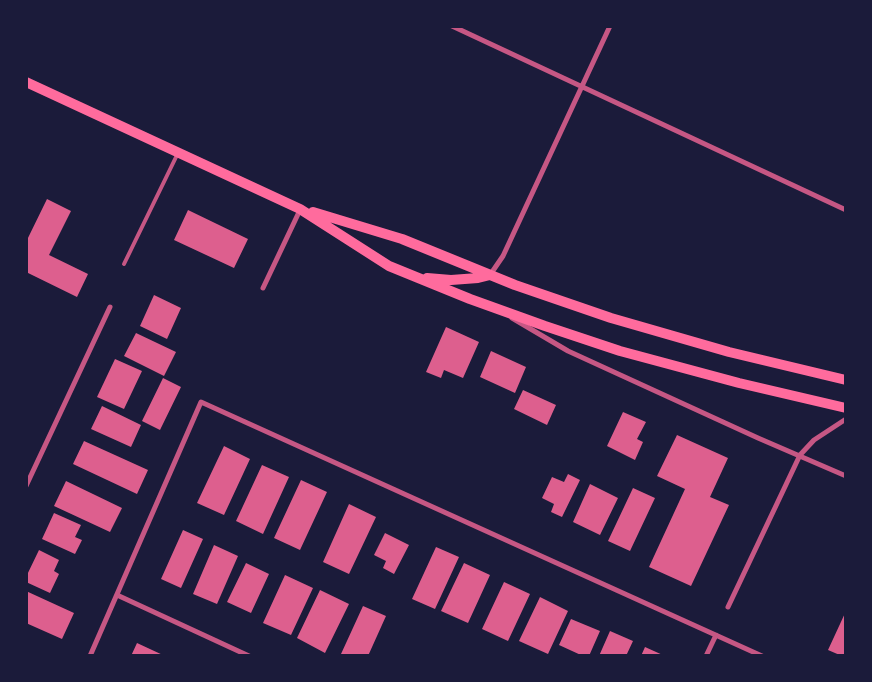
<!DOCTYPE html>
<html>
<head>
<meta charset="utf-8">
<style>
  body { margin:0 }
  #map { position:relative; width:872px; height:682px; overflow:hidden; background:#1b1b3a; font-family:Quicksand,sans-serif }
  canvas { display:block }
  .frame { position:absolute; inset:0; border:28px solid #1b1b3a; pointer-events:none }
</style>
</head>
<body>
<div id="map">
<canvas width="872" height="682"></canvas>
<div class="frame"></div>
</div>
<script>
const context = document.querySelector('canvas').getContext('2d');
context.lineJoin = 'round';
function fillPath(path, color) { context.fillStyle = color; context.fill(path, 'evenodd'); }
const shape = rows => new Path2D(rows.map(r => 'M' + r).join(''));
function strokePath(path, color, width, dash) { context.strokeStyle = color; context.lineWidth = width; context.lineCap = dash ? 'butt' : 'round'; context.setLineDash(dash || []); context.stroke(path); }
const building = shape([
  [47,199,71,211,49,255,88,274,77,297,26,272,26,242],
  [188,210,248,239,234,268,174,240],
  [154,295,181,308,167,339,140,326],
  [446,327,479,342,463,378,444,370,441,378,426,372],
  [136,333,176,352,164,376,124,356],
  [491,351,526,367,515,393,480,377],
  [115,359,142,371,124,409,97,397],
  [163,378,181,387,160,430,142,421],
  [523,390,556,405,547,425,514,409],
  [102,406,141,425,131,447,91,429],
  [623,412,646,422,637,439,643,442,635,460,607,446],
  [677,435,728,458,710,497,729,505,691,586,649,567,685,489,657,476],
  [84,441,148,470,137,494,73,464],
  [224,446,250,459,224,515,197,503],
  [262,465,289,477,263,534,236,521],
  [568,474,580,480,562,517,551,512,554,504,542,498,552,477,564,482],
  [301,480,327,492,300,550,274,538],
  [66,481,122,508,110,532,54,506],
  [590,484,618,498,600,535,573,522],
  [633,488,655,498,630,551,608,541],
  [349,504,376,517,349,574,323,562],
  [54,513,81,525,75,537,82,540,75,554,42,539],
  [183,530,203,539,181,588,161,579],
  [385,533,409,545,394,574,383,568,386,561,374,555],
  [214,545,238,556,217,604,193,594],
  [436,547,459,557,435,609,412,599],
  [39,550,59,560,54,571,59,574,50,593,26,582,26,577],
  [246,563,269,574,251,613,227,602],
  [464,563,490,575,468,623,441,611],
  [285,575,313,588,291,635,263,623],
  [504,582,530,594,508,641,482,629],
  [320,590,349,604,325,653,297,638],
  [26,591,74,613,62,639,26,623],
  [540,597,568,611,548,654,519,641],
  [363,606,386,616,368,656,344,656,341,654],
  [846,611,846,656,842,656,828,650],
  [571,619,600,631,589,656,583,656,559,645],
  [610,631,633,641,626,656,599,656],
  [137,643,165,656,131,656],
  [645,647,665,656,641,656]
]);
const service = shape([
  [124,264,178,153]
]);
const minor = shape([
  [452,26,846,210],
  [490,275,503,256,610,26],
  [263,288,300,210],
  [512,318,568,351,758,438,846,476],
  [26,486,110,307],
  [117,595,249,656],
  [728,607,800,455,814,440,846,419],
  [90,656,201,402,762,656],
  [706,656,716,635]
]);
const secondary = shape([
  [26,82,300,209,389,266,470,299,545,326,620,351,739,383,846,408],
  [313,212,402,239,515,285,611,318,729,352,846,380],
  [427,278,451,280,478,278,490,275]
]);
fillPath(building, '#dd5f8e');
strokePath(service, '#c65784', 4);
strokePath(minor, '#c65784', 5);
strokePath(secondary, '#ff6b9d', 10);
</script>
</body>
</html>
